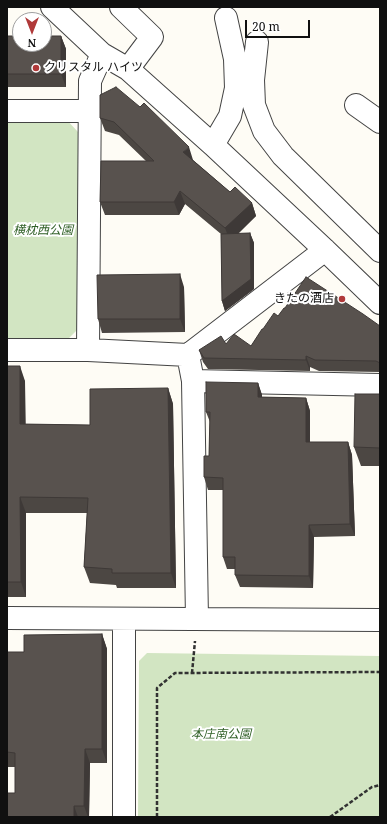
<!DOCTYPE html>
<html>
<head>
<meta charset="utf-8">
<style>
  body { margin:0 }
  #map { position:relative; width:387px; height:824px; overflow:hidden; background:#fefcf5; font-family:"Noto Serif",serif }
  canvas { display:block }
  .frame { position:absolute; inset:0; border:8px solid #101010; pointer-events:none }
  .north { position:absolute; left:12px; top:12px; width:40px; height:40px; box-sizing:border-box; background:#fff; border:1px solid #9f9f9f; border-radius:50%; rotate:180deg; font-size:11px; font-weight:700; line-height:16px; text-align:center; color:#101010 }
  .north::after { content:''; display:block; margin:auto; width:14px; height:18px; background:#b03939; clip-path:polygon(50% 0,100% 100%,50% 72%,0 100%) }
  .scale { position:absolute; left:245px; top:20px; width:65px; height:18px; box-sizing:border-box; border:2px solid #101010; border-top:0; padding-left:5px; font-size:12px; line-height:14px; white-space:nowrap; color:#101010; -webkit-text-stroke:3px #fff; paint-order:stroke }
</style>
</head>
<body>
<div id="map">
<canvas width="387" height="824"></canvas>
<div class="frame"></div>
<div class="north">N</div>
<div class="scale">20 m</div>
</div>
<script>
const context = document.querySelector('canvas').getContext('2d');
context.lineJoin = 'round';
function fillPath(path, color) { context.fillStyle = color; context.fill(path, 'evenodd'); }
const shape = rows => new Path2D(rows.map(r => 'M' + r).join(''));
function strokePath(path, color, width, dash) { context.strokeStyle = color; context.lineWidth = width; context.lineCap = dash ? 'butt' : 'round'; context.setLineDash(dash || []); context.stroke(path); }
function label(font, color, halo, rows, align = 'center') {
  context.font = font + ' "Noto Serif","Noto Sans JP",serif'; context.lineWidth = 4; context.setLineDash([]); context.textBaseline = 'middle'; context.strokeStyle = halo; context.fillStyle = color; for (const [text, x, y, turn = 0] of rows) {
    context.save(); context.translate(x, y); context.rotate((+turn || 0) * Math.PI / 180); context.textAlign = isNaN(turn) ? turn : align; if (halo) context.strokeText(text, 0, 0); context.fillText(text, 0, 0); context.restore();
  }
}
const green = shape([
  [7,117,64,117,79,133,78,329,67,340,7,340],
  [147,653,380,656,380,817,138,817,139,661]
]);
const path = shape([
  [192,673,195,641],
  [157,817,157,688,175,673,380,672],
  [330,817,372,787,380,785]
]);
const minor = shape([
  [52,7,102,54,128,69,213,145,325,250,380,303],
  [121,7,152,37,128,69],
  [257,42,253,80,254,105,264,131,283,156,380,251],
  [356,105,380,122],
  [7,111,89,111],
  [213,145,230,116,236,88,235,59,226,18],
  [7,350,88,350,188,355,325,250],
  [88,350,90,81,102,54],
  [188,355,193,381,197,619],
  [193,381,380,385],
  [7,618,380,620],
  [124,619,124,817]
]);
const wall = shape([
  [7,36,61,36,66,49,66,87,7,87],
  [100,95,193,160,230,192,252,203,256,216,238,234,250,233,254,243,254,289,225,311,222,301,221,234,185,204,179,215,105,215,100,202,146,161,119,135,105,131,100,118],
  [184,287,185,332,102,333,98,319],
  [285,308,380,326,380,372,319,371,310,367,310,371,208,369,203,362,199,350,226,344,251,346,263,329,278,316],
  [7,366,25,381,25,424,90,425,168,388,173,404,176,588,117,588,116,585,90,583,84,567,87,513,26,513,26,597,7,597],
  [258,383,262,395,262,397,306,398,310,411,310,442,348,442,352,455,355,536,314,537,313,588,240,587,235,575,235,569,227,569,223,557,223,490,208,490,204,477,209,456,210,422,206,412],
  [380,394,380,466,361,466,354,447],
  [102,634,107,649,107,763,90,763,89,817,7,817,15,793,15,767,7,767,7,652,24,652]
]);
const shadedWall = shape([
  [61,36,66,49,66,87,61,74],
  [189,147,193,160,188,165,183,152],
  [180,191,185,204,179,215,174,202],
  [252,203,256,216,230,241,225,228],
  [250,233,254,243,254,289,225,311,222,301],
  [180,274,184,287,185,332,180,319],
  [306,356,310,367,310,371,306,360],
  [20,366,25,381,26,439,20,424],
  [258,383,262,395,262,410,258,397],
  [168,388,173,404,176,588,171,573],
  [306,398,310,411,310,454,306,442],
  [348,442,352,455,355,536,350,524],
  [20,497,26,513,26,597,21,582],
  [309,525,314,537,313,588,309,576],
  [102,634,107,649,107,763,102,749],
  [85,749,90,763,89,817,88,817,84,806],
  [74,806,78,817,74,817]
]);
const building = shape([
  [7,36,20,36,20,44,44,44,44,36,61,36,61,74,7,74,7,36],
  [116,87,140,107,144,103,189,147,183,152,230,192,235,187,252,203,225,228,180,191,174,202,100,202,101,161,154,161,114,122,100,118,100,95,116,87],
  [250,233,251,279,222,301,221,234,250,233],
  [180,274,180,319,98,319,97,275,180,274],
  [306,277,363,314,380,326,380,363,376,361,315,360,306,356,306,360,204,358,199,350,221,336,226,344,234,334,251,346,262,329,263,329,274,313,278,316,284,308,285,308,306,277],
  [7,366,20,366,20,424,90,425,90,389,168,388,171,573,112,573,112,569,84,567,88,498,20,497,21,582,7,582,7,366],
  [206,382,258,383,258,397,306,398,306,442,348,442,350,524,309,525,309,576,235,575,235,557,223,557,223,478,204,477,204,456,209,456,210,412,206,412,206,382],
  [355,394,380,394,380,448,354,447,355,394],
  [102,634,102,749,85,749,84,806,74,806,74,817,7,817,7,793,15,793,15,753,7,752,7,652,24,652,24,635,102,634]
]);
const markers = [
  [36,68,4,"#b03939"],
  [342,299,4,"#b03939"]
];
const poiNames = [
  ["クリスタル ハイツ",44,68],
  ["きたの酒店",334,299,"right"]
];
const parkNames = [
  ["横枕西公園",43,231],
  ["本庄南公園",221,735]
];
fillPath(green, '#d2e5c2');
strokePath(minor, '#434343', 24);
strokePath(path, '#323232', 2.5, [4, 2]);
strokePath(minor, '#fff', 22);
fillPath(wall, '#4c4743');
fillPath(shadedWall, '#3e3937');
fillPath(building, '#58524e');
strokePath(building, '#3e3937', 1);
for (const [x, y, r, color] of markers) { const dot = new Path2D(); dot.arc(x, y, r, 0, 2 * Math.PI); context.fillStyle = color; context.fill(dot); strokePath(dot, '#fff', 1.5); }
label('12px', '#101010', '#fff', poiNames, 'left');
label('italic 12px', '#316128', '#fff', parkNames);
</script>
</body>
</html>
